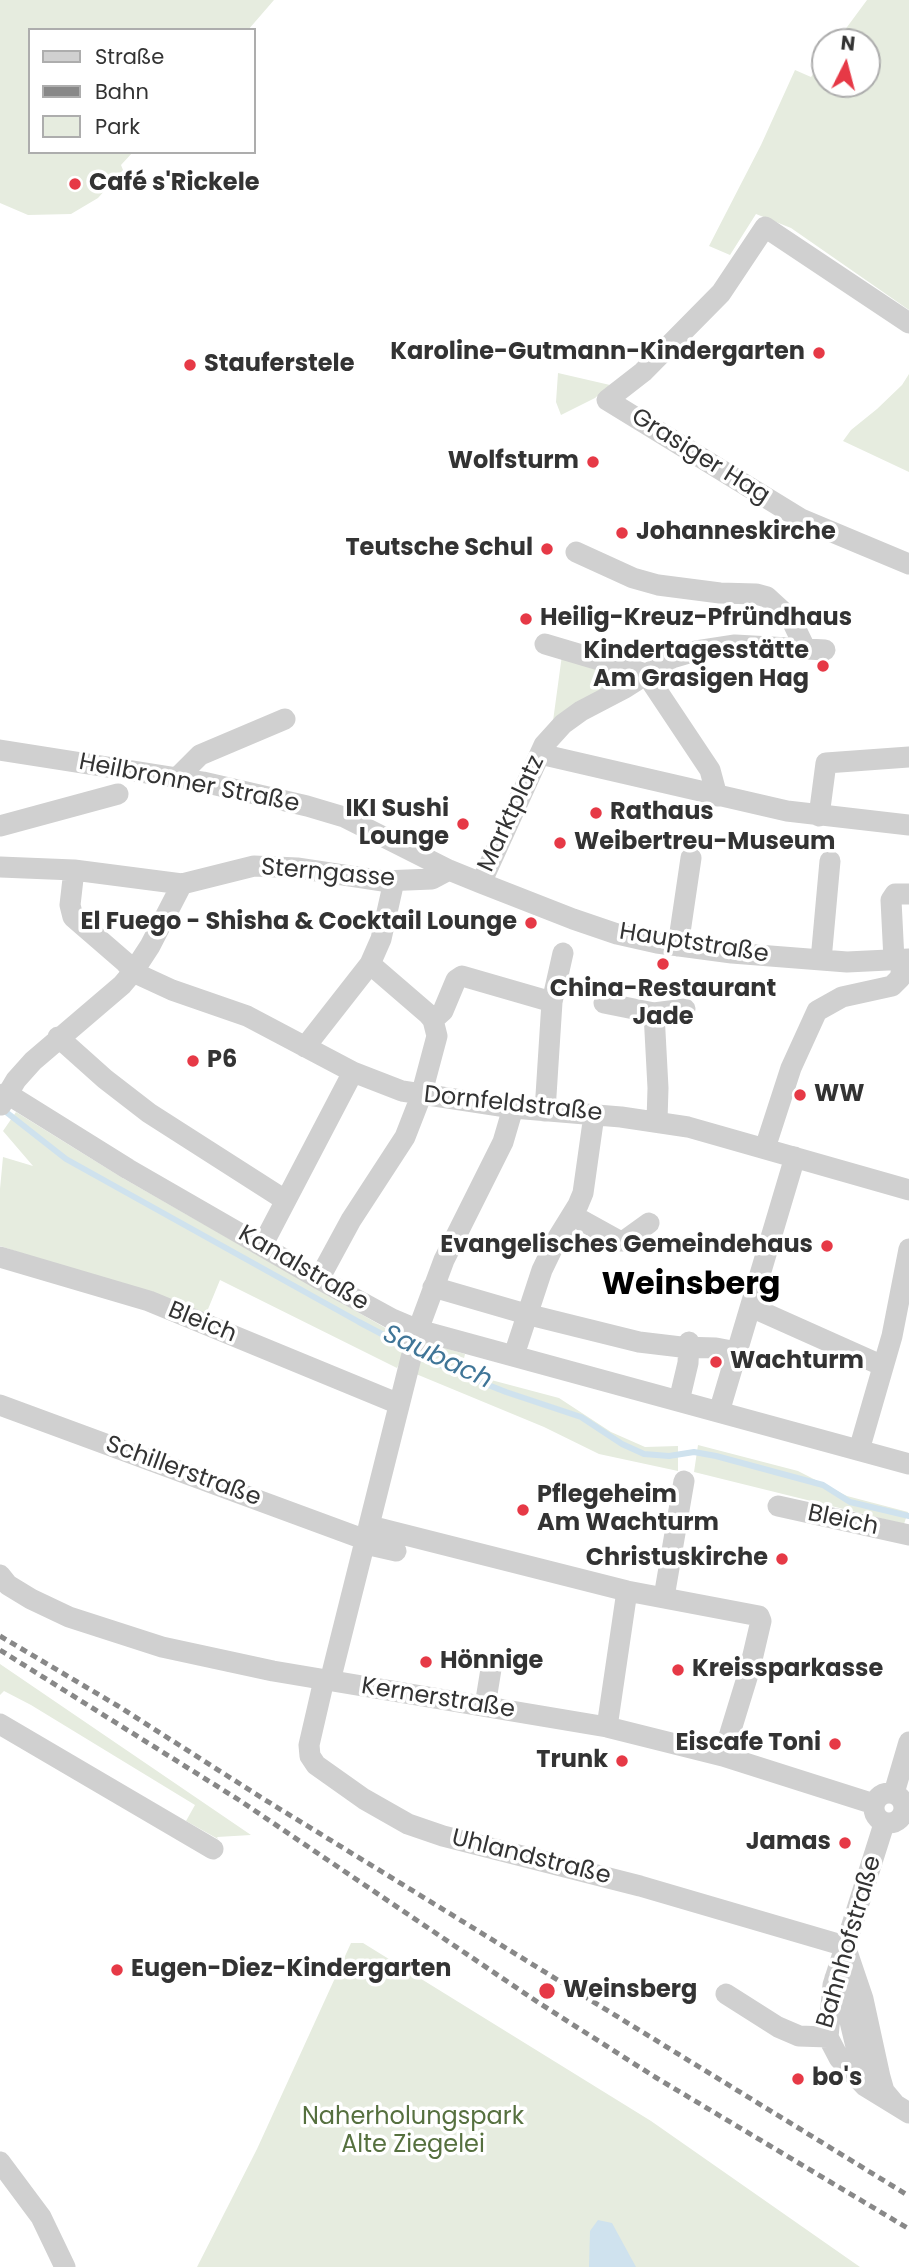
<!DOCTYPE html>
<html>
<head>
<meta charset="utf-8">
<style>
  body { margin:0 }
  #map { position:relative; width:909px; height:2267px; overflow:hidden; background:#fff; font-family:Poppins,sans-serif }
  canvas { display:block }
  .legend { position:absolute; left:28px; top:28px; width:228px; height:126px; box-sizing:border-box; background:#fff; border:2px solid #adadad; margin:0; padding:9px 12px; list-style:none; font-size:21px; color:#333 }
  .legend li { display:flex; align-items:center; gap:14px; height:35px }
  .legend b { width:35px; border:2px solid #adadad }
  .north { position:absolute; left:811px; top:28px; width:70px; height:70px; box-sizing:border-box; background:#fff; border:2px solid #adadad; border-radius:50%; rotate:6deg; font-size:19px; font-weight:700; line-height:28px; text-align:center; color:#333 }
  .north::after { content:''; display:block; margin:auto; width:24px; height:32px; background:#e63946; clip-path:polygon(50% 0,100% 100%,50% 72%,0 100%) }
</style>
</head>
<body>
<div id="map">
<canvas width="909" height="2267"></canvas>
<ul class="legend">
<li><b style="height:9px;background:#d0d0d0"></b>Straße</li>
<li><b style="height:9px;background:#888"></b>Bahn</li>
<li><b style="height:19px;background:#e6ecdf"></b>Park</li>
</ul>
<div class="north">N</div>
</div>
<script>
const context = document.querySelector('canvas').getContext('2d');
context.lineJoin = 'round';
function fillPath(path, color) { context.fillStyle = color; context.fill(path, 'evenodd'); }
const shape = rows => new Path2D(rows.map(r => 'M' + r).join(''));
function strokePath(path, color, width, dash) { context.strokeStyle = color; context.lineWidth = width; context.lineCap = dash ? 'butt' : 'round'; context.setLineDash(dash || []); context.stroke(path); }
function label(font, color, halo, rows, align = 'center') {
  context.font = font + ' Poppins,sans-serif'; context.lineWidth = 7; context.setLineDash([]); context.textBaseline = 'middle'; context.strokeStyle = halo; context.fillStyle = color; for (const [text, x, y, turn = 0] of rows) {
    context.save(); context.translate(x, y); context.rotate((+turn || 0) * Math.PI / 180); context.textAlign = isNaN(turn) ? turn : align; if (halo) context.strokeText(text, 0, 0); context.fillText(text, 0, 0); context.restore();
  }
}
const green = shape([
  [0,0,274,0,248,30,30,30,30,152,133,152,121,165,123,170,98,198,71,214,28,215,0,203],
  [867,0,909,0,909,310,791,228,756,214,730,255,709,246,761,145,795,70,811,77,825,58,825,84,867,84,867,42,836,42],
  [558,373,610,385,595,398,561,415,556,402],
  [909,374,909,472,843,441,851,430,877,409,902,385],
  [562,655,638,676,553,721],
  [16,1112,121,1177,410,1342,397,1368,220,1280,206,1314,0,1246,0,1189,3,1157,33,1166,3,1131],
  [425,1342,465,1354,461,1372,559,1398,611,1432,645,1447,678,1446,678,1471,599,1454,544,1427,416,1374],
  [698,1445,798,1471,847,1496,908,1512,904,1524,694,1472],
  [0,1664,251,1835,217,1837,218,1839,186,1821,195,1805,31,1705,4,1691,0,1695],
  [351,1943,363,1943,651,2121,860,2267,197,2267,257,2149]
]);
const water = shape([
  [598,2220,612,2223,636,2267,589,2267,590,2231]
]);
const stream = shape([
  [1,1108,66,1159,359,1322,450,1370,506,1392,581,1417,622,1444,644,1454,669,1456,694,1452,716,1456,823,1485,850,1502,909,1516]
]);
const minor = shape([
  [909,323,765,227,721,293,643,372,607,400,801,519,909,564],
  [576,552,633,578,658,585,720,593,756,594,767,597,791,619,805,648],
  [545,644,646,674],
  [646,674,710,770,717,796],
  [0,750,203,782,307,806,344,817,449,870,481,883,573,919,617,934,657,943,732,953,847,962,909,959],
  [540,754,787,811,909,825],
  [177,778,200,755,285,719],
  [819,816,826,763,909,757],
  [0,826,118,794],
  [0,867,74,870,182,884],
  [74,870,70,905,73,917,125,962,133,972,172,990,247,1016,353,1072,402,1091,513,1108,621,1117,688,1127,909,1190],
  [481,883,544,745,563,724,581,711,625,688,672,658,696,651,735,645,825,650],
  [678,946,691,858],
  [821,960,830,861],
  [894,960,891,900,895,894,909,894],
  [604,1003,654,1013,685,1009],
  [654,1013,658,1088,657,1121],
  [433,1020,443,1011,456,980,462,976,552,1002],
  [58,1037,105,1079,149,1113,285,1200],
  [305,1047,370,964,381,939,394,881],
  [6,1093,128,1169,319,1279,392,1319,418,1330,909,1464],
  [1,1105,16,1080,33,1061,122,985,133,972,150,946,182,884,254,866,297,868,383,881,432,879,449,870],
  [545,1111,552,1002,563,953],
  [765,1148,791,1068,817,1011,842,997,892,986,900,978,904,959],
  [572,1215,619,1241,624,1241,649,1223],
  [262,1246,353,1072],
  [0,1257,149,1301,399,1404],
  [319,1279,351,1220,405,1137,421,1096,437,1036,433,1020,428,1014,370,964],
  [433,1287,526,1314,639,1342,681,1347,716,1348,737,1352],
  [751,1307,883,1366],
  [514,1355,542,1270,557,1239,578,1205,583,1193,594,1115],
  [679,1401,688,1363,689,1342],
  [0,1405,366,1540],
  [719,1412,795,1157],
  [859,1450,892,1336,909,1249],
  [778,1506,909,1535],
  [370,1526,627,1591,759,1616,761,1621,750,1668,723,1756],
  [365,1544,396,1551],
  [0,1575,8,1585,31,1599,69,1617,162,1647,273,1671,607,1727,723,1756,874,1804],
  [664,1597,684,1481],
  [324,1680,309,1745,310,1756,316,1765,364,1799,408,1824,443,1836,640,1886,845,1946],
  [330,1681,418,1330,444,1260,503,1142,513,1108],
  [485,1706,491,1669],
  [0,1724,213,1849],
  [607,1727,627,1591],
  '874 1808a15 15 0 1 1 30 0a15 15 0 1 1-30 0Z',
  [894,1793,909,1742],
  [884,1824,833,1985,828,2037,839,2058,865,2086,909,2113],
  [845,1946,863,1999,880,2077,884,2091,894,2103],
  [835,1978,847,2009,865,2084],
  [726,1994,778,2027,799,2036,828,2037],
  [0,2162,41,2217,65,2267]
]);
const rail = shape([
  [0,1636,118,1706,262,1798,909,2196],
  [0,1650,239,1800,539,2003,655,2077,909,2229]
]);
const markers = [
  [75,184,7,"#e63946"],
  [819,353,7,"#e63946"],
  [190,365,7,"#e63946"],
  [593,462,7,"#e63946"],
  [622,533,7,"#e63946"],
  [547,549,7,"#e63946"],
  [526,619,7,"#e63946"],
  [823,666,7,"#e63946"],
  [596,813,7,"#e63946"],
  [463,824,7,"#e63946"],
  [560,843,7,"#e63946"],
  [531,923,7,"#e63946"],
  [663,964,7,"#e63946"],
  [193,1061,7,"#e63946"],
  [800,1095,7,"#e63946"],
  [827,1246,7,"#e63946"],
  [716,1362,7,"#e63946"],
  [523,1510,7,"#e63946"],
  [782,1559,7,"#e63946"],
  [426,1662,7,"#e63946"],
  [678,1670,7,"#e63946"],
  [835,1744,7,"#e63946"],
  [622,1761,7,"#e63946"],
  [845,1843,7,"#e63946"],
  [117,1970,7,"#e63946"],
  [547,1991,9,"#e63946"],
  [798,2079,7,"#e63946"]
];
const poiNames = [
  ["Café s'Rickele",89,184],
  ["Karoline-Gutmann-Kindergarten",805,353,"right"],
  ["Stauferstele",204,365],
  ["Wolfsturm",579,462,"right"],
  ["Johanneskirche",636,533],
  ["Teutsche Schul",533,549,"right"],
  ["Heilig-Kreuz-Pfründhaus",540,619],
  ["Kindertagesstätte",809,652,"right"],
  ["Am Grasigen Hag",809,680,"right"],
  ["IKI Sushi",449,810,"right"],
  ["Lounge",449,838,"right"],
  ["Rathaus",610,813],
  ["Weibertreu-Museum",574,843],
  ["El Fuego - Shisha & Cocktail Lounge",517,923,"right"],
  ["China-Restaurant",663,990,"center"],
  ["Jade",663,1018,"center"],
  ["P6",207,1061],
  ["WW",814,1095],
  ["Evangelisches Gemeindehaus",813,1246,"right"],
  ["Wachturm",730,1362],
  ["Pflegeheim",537,1496],
  ["Am Wachturm",537,1524],
  ["Christuskirche",768,1559,"right"],
  ["Hönnige",440,1662],
  ["Kreissparkasse",692,1670],
  ["Eiscafe Toni",821,1744,"right"],
  ["Trunk",608,1761,"right"],
  ["Jamas",831,1843,"right"],
  ["Eugen-Diez-Kindergarten",131,1970],
  ["Weinsberg",563,1991],
  ["bo's",812,2079]
];
const streetNames = [
  ["Grasiger Hag",700,457,32],
  ["Heilbronner Straße",189,784,11],
  ["Marktplatz",512,814,-65],
  ["Sterngasse",328,874,5],
  ["Hauptstraße",694,944,9],
  ["Dornfeldstraße",513,1105,6],
  ["Kanalstraße",303,1269,30],
  ["Bleich",202,1323,22],
  ["Schillerstraße",183,1472,20],
  ["Bleich",843,1521,12],
  ["Kernerstraße",438,1699,9],
  ["Uhlandstraße",531,1858,14],
  ["Bahnhofstraße",850,1942,-74]
];
const parkNames = [
  ["Naherholungspark",413,2118],
  ["Alte Ziegelei",413,2146]
];
const waterNames = [
  ["Saubach",437,1358,25]
];
const districtNames = [
  ["Weinsberg",691,1286]
];
fillPath(green, '#e6ecdf');
fillPath(water, '#cfe2ee');
strokePath(stream, '#cfe2ee', 6);
strokePath(minor, '#d0d0d0', 21);
strokePath(rail, '#888', 5, [7, 5]);
for (const [x, y, r, color] of markers) { const dot = new Path2D(); dot.arc(x, y, r, 0, 2 * Math.PI); context.fillStyle = color; context.fill(dot); strokePath(dot, '#fff', 2.5); }
label('bold 24px', '#333', '#fff', poiNames, 'left');
label('24px', '#333', '#fff', streetNames);
label('24px', '#56703f', '#fff', parkNames);
label('italic 26px', '#3f7597', '#fff', waterNames);
label('bold 32px', '#000', '#fff', districtNames);
</script>
</body>
</html>
